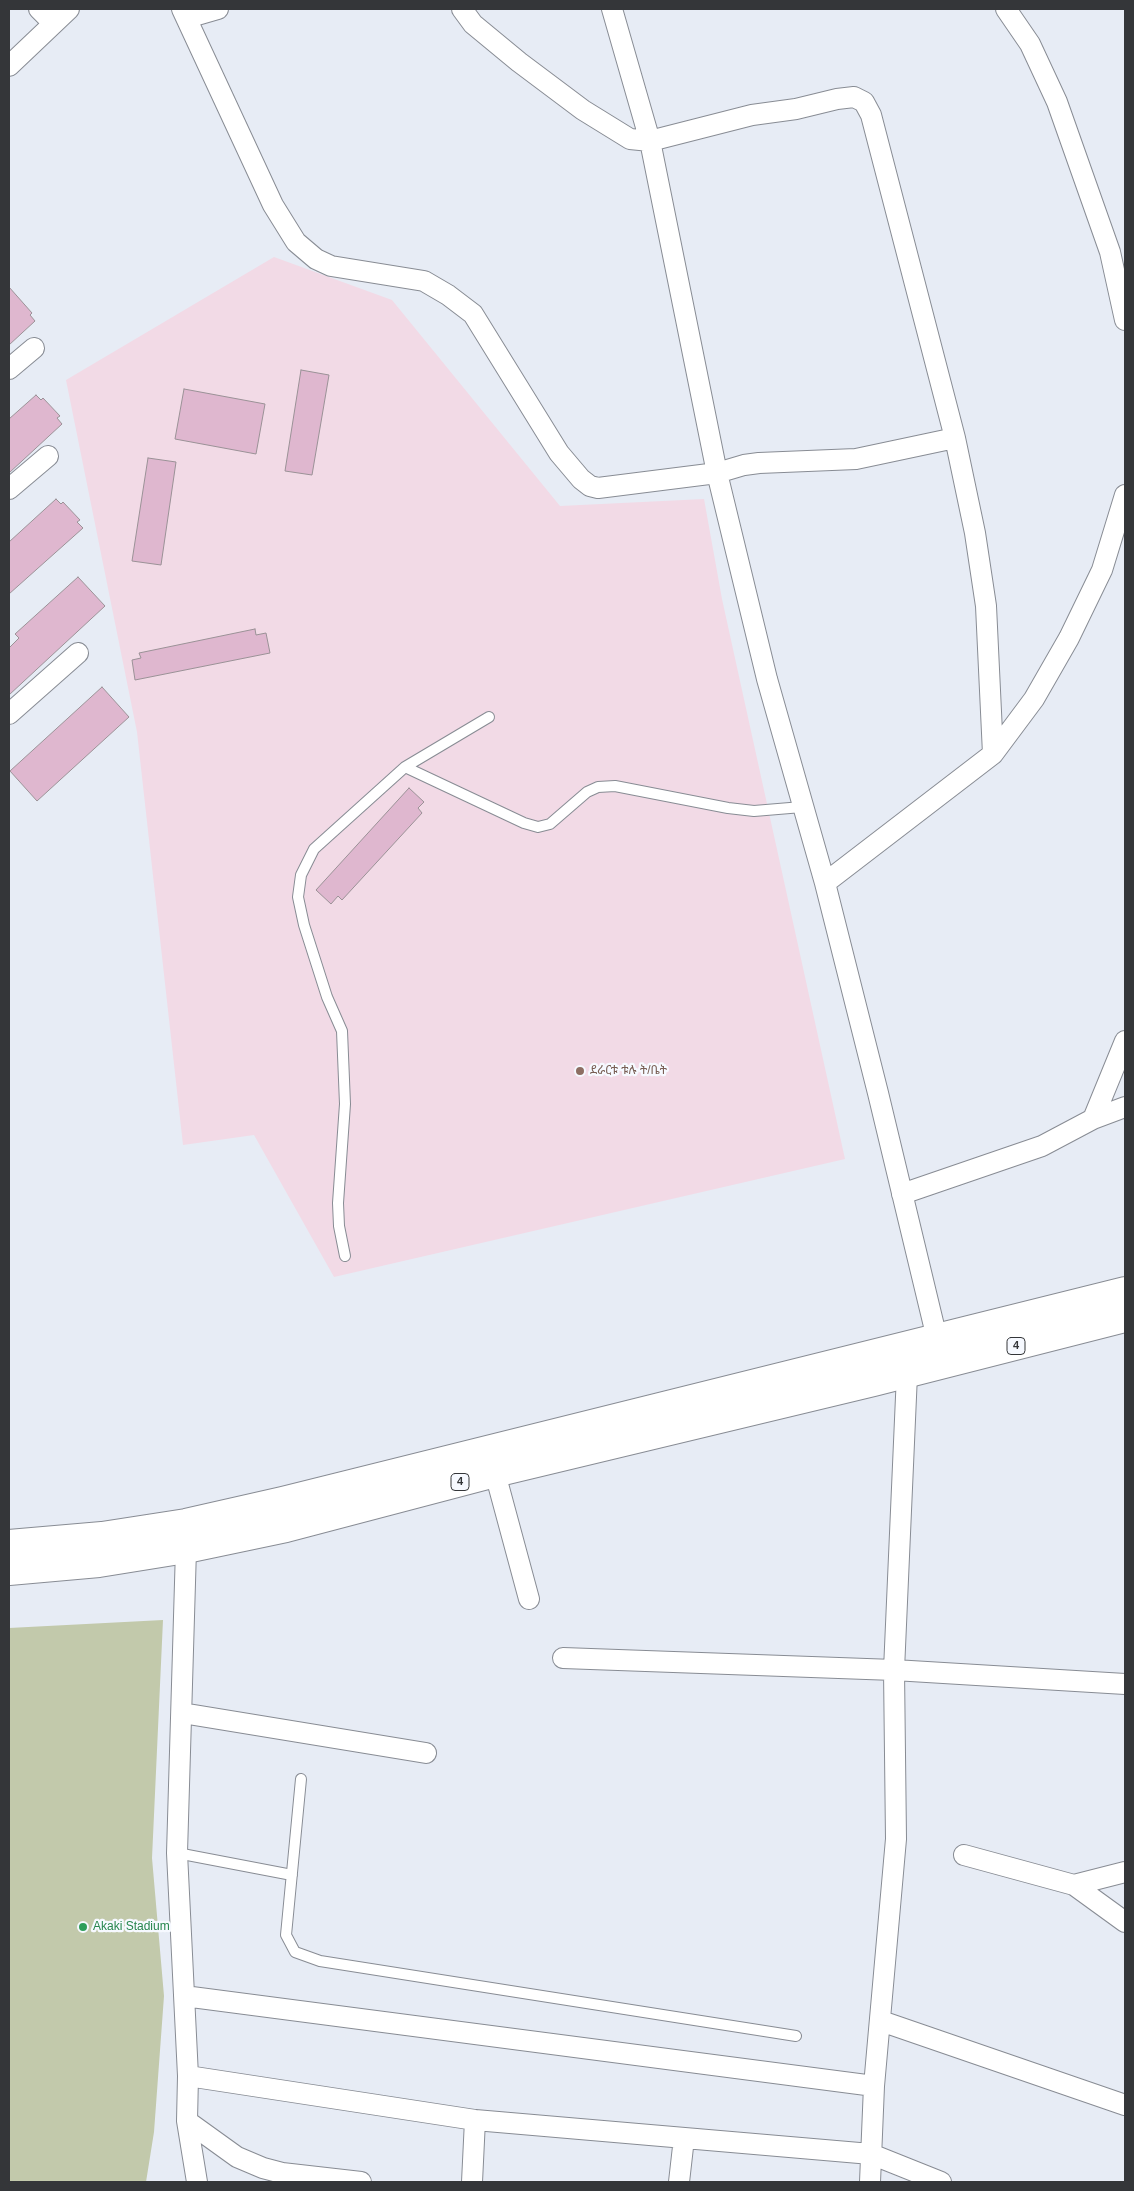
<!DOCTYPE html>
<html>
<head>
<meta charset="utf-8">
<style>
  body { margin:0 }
  #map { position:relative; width:1134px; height:2191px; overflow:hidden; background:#e7ecf5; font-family:Arial,sans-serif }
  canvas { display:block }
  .frame { position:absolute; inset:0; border:10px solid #343639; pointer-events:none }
</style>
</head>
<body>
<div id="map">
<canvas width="1134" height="2191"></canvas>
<div class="frame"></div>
</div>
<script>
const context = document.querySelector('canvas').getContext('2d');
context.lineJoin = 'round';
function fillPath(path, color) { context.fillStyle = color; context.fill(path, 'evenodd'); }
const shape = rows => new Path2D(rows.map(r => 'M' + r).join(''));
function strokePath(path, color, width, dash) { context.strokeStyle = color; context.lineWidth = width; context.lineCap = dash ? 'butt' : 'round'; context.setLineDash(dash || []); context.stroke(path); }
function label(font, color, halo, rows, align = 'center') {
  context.font = font + ' Arial,"Noto Sans Ethiopic",sans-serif'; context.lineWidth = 4.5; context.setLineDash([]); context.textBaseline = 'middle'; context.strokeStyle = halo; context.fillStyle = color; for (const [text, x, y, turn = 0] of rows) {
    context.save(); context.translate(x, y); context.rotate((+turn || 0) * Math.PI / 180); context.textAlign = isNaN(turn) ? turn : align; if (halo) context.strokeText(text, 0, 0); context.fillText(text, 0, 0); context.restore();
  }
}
const education = shape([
  [274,257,392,300,560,506,704,499,722,599,845,1159,334,1277,254,1135,183,1145,137,732,66,380]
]);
const green = shape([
  [163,1620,152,1858,164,1996,154,2132,146,2182,9,2182,9,1628]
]);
const building = shape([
  [9,287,32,313,30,315,35,321,9,345,9,287],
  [301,370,329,375,312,475,285,471,301,370],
  [184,389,265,404,256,454,175,439,184,389],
  [36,395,41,400,43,398,60,416,57,418,62,424,9,473,9,419,36,395],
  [148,458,176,462,161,565,132,561,148,458],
  [56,499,61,504,63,502,80,520,77,522,83,528,9,594,9,542,56,499],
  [78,577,105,606,9,695,9,648,19,638,15,634,78,577],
  [255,629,256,635,266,633,270,653,135,680,132,660,141,658,139,653,255,629],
  [102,687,129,717,37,801,10,771,102,687],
  [409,788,424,802,418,808,422,813,342,900,338,896,331,904,316,890,409,788]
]);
const service = shape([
  [405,767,524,823,538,827,550,824,587,792,598,787,615,786,728,808,754,811,802,807],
  [345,1256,339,1226,338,1203,345,1104,342,1031,327,997,304,925,298,897,301,875,314,849,405,767,489,717],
  [301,1779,286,1935,295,1952,320,1961,796,2036],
  [177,1853,292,1875]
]);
const minor = shape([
  [39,9,53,23],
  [182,9,273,205,296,242,316,259,331,266,424,281,448,295,473,314,559,453,581,479,590,486,598,488,717,473,744,465,759,463,856,459,955,438,871,115,864,102,854,97,837,99,796,109,752,115,650,141,630,139,583,110,519,62,473,24,462,9],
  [612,9,650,141,717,473,767,679,825,883,878,1093,940,1351],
  [1006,9,1030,44,1057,102,1110,252,1125,320],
  [187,18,218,9],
  [9,66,69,9],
  [9,369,34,348],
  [955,438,975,533,986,606,993,754],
  [9,489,48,456],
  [9,714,78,653],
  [825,883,993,754,1034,699,1069,638,1102,570,1125,495],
  [1093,1119,1125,1107],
  [902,1194,1042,1146,1093,1119,1125,1041],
  [495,1473,529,1599],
  [186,1549,177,1853,188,2076,187,2121,197,2182],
  [563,1658,894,1670,1125,1684],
  [182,1713,426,1753],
  [964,1855,1074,1885,1125,1922],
  [1074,1885,1125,1872],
  [184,1996,874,2086],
  [881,2021,1125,2105],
  [188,2076,475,2120,871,2154,941,2182],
  [187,2121,237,2157,263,2168,282,2173,361,2182],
  [472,2182,475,2120],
  [679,2182,684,2138],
  [870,2182,874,2086,896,1839,894,1670,907,1374]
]);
const primary = shape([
  [9,1544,102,1536,186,1523,283,1501,1125,1291],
  [9,1571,99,1563,186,1549,286,1528,495,1473,874,1382,1125,1318]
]);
const markers = [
  [580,1071,5,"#8d6e63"],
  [83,1927,5,"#2e9e5b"]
];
const shields = [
  [1016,1346,18],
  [460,1482,18]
];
const shieldNames = [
  ["4",1016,1346],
  ["4",460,1482]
];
const educationNames = [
  ["ደራርቱ ቱሉ ት/ቤት",590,1071]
];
const leisureNames = [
  ["Akaki Stadium",93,1927]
];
fillPath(education, '#f2dae6');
fillPath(green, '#c2c9ab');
fillPath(building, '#dfb7cf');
strokePath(building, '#9b9297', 1);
strokePath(service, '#888c94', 12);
strokePath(minor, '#888c94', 22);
strokePath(primary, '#888c94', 30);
strokePath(service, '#fff', 10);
strokePath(minor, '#fff', 20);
strokePath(primary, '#fff', 28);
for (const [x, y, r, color] of markers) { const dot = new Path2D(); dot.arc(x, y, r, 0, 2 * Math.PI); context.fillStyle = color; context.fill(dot); strokePath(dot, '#f6f9ff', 2); }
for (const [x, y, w] of shields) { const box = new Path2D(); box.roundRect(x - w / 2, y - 8.5, w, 17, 4); context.fillStyle = '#f6f9ff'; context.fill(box); strokePath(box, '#343639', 1); }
label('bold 11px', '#343639', null, shieldNames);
label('12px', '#785e54', '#f6f9ff', educationNames, 'left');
label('12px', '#27864d', '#f6f9ff', leisureNames, 'left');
</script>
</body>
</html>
